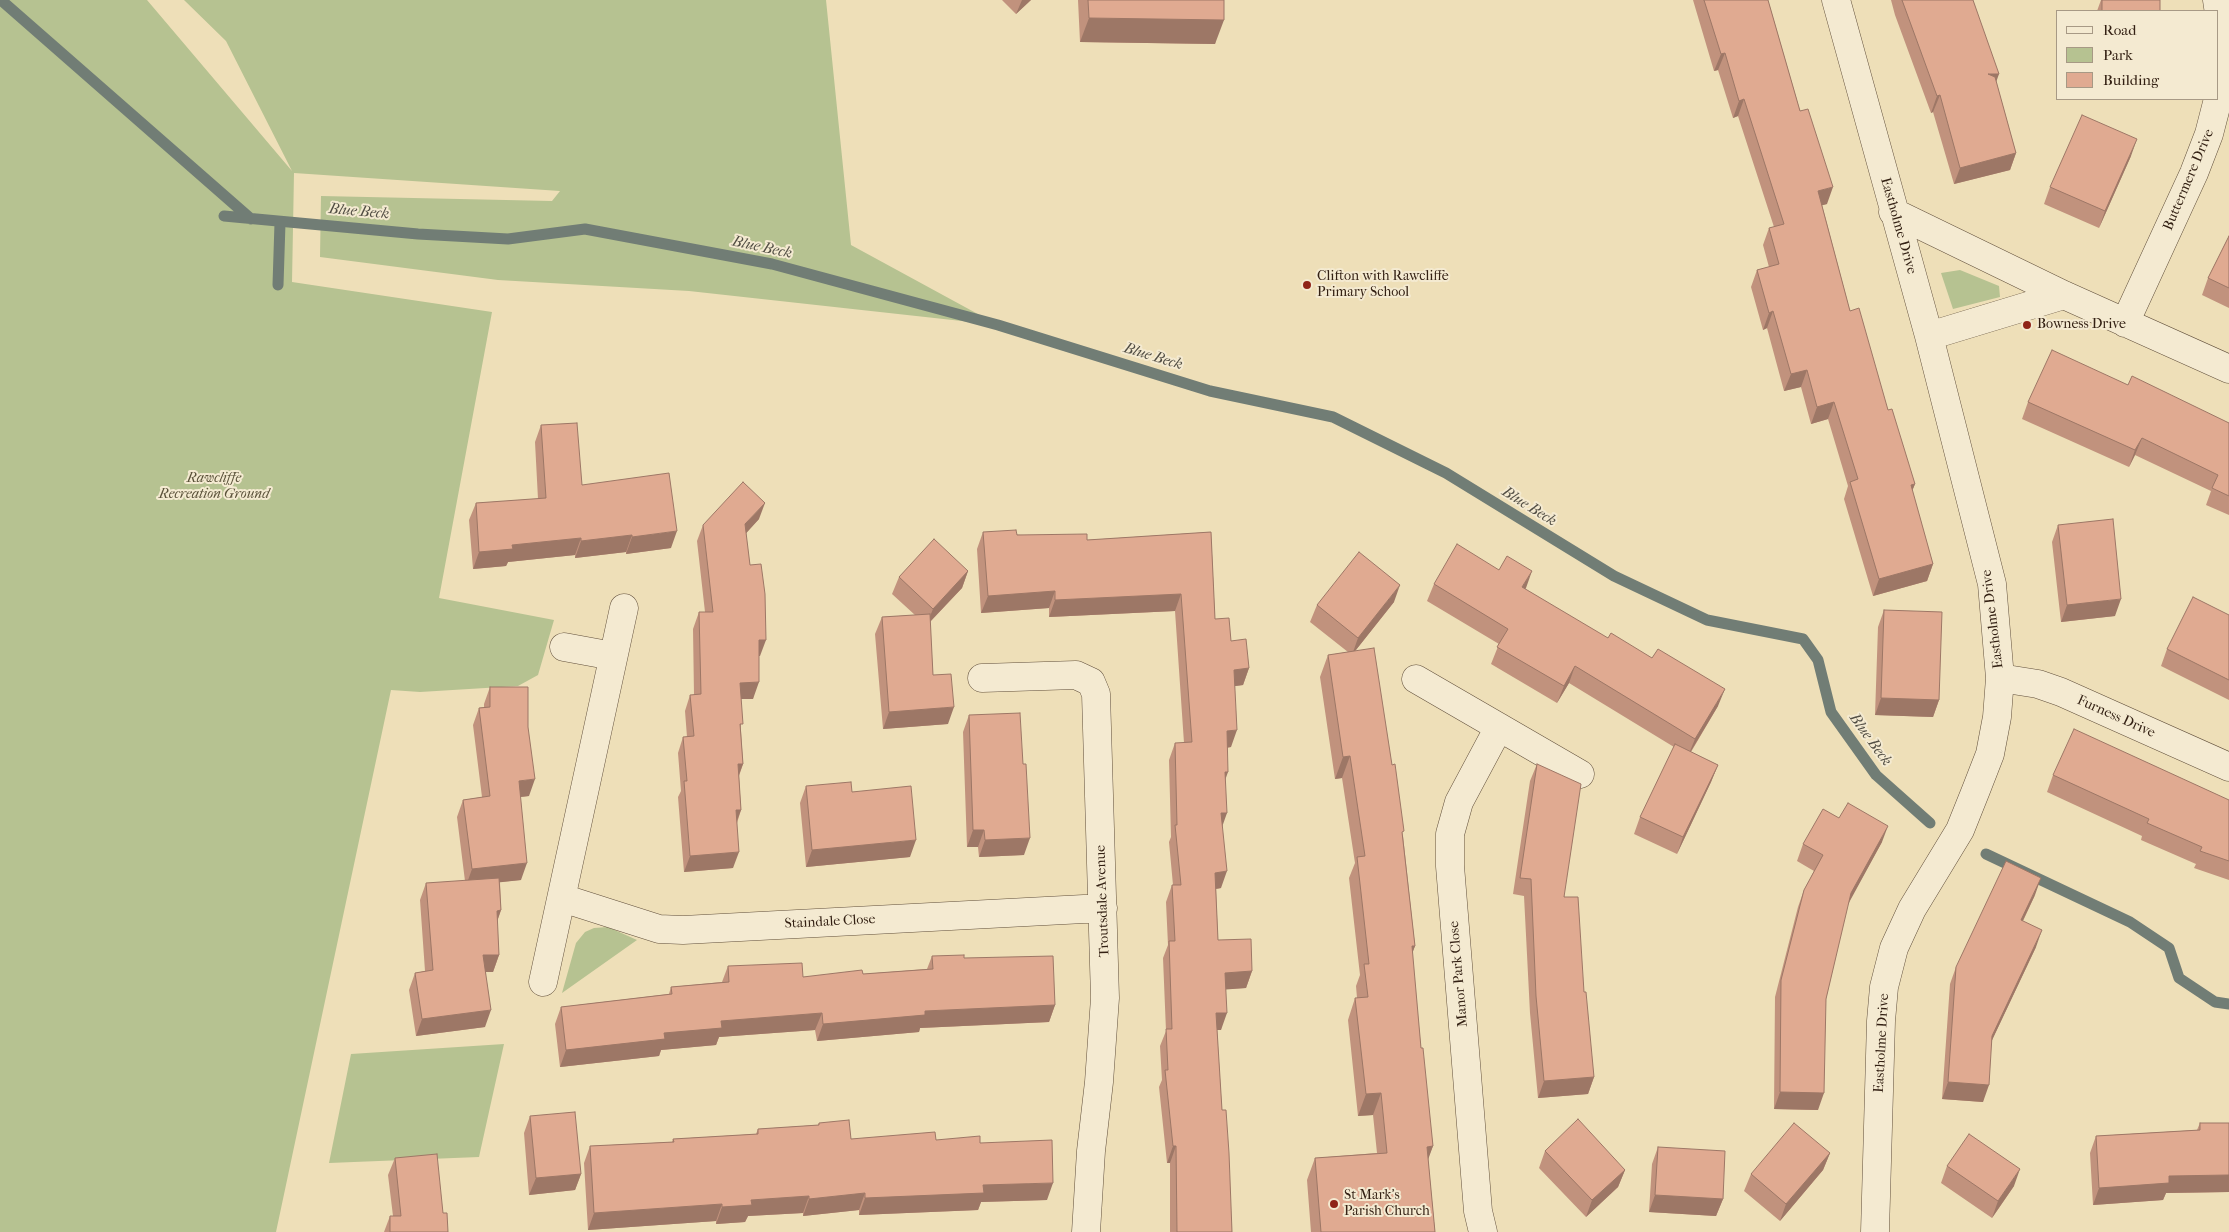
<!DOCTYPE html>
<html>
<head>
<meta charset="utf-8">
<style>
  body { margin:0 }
  #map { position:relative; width:2229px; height:1232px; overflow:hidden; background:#eedfb8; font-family:"IM FELL French Canon",serif }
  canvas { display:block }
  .legend { position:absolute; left:2056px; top:10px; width:162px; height:90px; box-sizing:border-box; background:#f4ead1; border:1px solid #a79985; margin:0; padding:6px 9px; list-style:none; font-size:15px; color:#332013 }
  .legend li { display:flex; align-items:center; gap:10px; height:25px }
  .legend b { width:25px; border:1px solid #a79985 }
</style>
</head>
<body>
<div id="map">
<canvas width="2229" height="1232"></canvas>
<ul class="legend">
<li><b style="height:6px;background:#f4ead1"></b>Road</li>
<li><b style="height:14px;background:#b6c291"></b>Park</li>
<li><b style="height:14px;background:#e0aa91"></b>Building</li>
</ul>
</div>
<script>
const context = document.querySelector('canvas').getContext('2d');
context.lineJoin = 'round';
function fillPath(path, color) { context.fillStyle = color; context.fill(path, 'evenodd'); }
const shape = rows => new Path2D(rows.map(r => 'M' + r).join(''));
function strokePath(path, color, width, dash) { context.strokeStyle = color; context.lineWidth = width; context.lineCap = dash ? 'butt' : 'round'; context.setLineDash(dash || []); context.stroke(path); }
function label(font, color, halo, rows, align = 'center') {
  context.font = font + ' "IM FELL French Canon",serif'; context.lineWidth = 4; context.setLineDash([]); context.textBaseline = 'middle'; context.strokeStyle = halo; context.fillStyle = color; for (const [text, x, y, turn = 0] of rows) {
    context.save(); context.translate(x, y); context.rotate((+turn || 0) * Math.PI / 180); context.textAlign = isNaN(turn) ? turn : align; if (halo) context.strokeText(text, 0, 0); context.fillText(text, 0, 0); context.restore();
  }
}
const green = shape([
  [0,0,147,0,292,171,226,41,184,0,826,0,851,245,998,325,689,291,498,280,320,257,321,196,552,201,560,191,294,173,292,282,492,312,439,598,554,620,538,675,518,686,420,692,391,690,276,1232,0,1232],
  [1960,270,1999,286,2000,297,1953,309,1941,273],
  [608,927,637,940,562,993,576,943,585,932,594,928],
  [504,1044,479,1157,329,1163,351,1054]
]);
const stream = shape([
  [1,0,251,219],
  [224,216,418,234,508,239,585,229,772,264,998,325,1210,391,1333,417,1446,473,1614,576,1707,620,1803,639,1818,660,1831,712,1876,775,1930,823],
  [278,285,280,223],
  [1986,854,2130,922,2169,948,2179,978,2215,1002,2229,1004]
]);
const street = shape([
  [1836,0,1929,336,1992,584,2000,678,1997,717,1990,754,1976,790,1960,830,1912,909,1894,948,1884,987,1881,1021,1875,1232],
  [1893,212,2064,295,2229,369],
  [2125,323,2194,173,2209,134,2218,99,2221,65,2221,27,2217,0],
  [1929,336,2064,295],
  [564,647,613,656],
  [982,678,1076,675,1091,682,1096,694,1105,998,1099,1082,1091,1151,1086,1232],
  [2000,678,2038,684,2061,692,2229,767],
  [1416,679,1580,774],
  [562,898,659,929,683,930,1103,908],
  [543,982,624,608],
  [1483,1232,1478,1211,1450,866,1450,834,1459,802,1499,727]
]);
const wall = shape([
  [1002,0,1031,0,1016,14],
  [1078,0,1224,0,1215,44,1080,42],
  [1693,0,1768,0,1827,204,1822,205,1850,311,1888,410,1915,484,1912,491,1933,564,1927,581,1873,596,1844,499,1848,486,1828,419,1811,424,1801,387,1784,391,1767,328,1763,330,1751,287,1757,270,1769,267,1763,245,1769,228,1774,227,1738,116,1733,118,1718,70,1714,71],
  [1891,0,1973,0,1996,81,2016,153,2010,170,1954,184,1933,112,1931,113,1895,15],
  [2101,0,2160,0,2160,11,2097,11],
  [2131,156,2099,228,2044,204,2050,187],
  [2229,236,2229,308,2202,295,2208,278],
  [2128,385,2229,423,2229,515,2206,505,2211,491,2135,455,2129,467,2022,419,2028,402],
  [541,425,582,485,671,548,626,554,626,552,575,558,575,555,508,562,506,566,473,569,469,520,476,503,538,499,535,442],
  [759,519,746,533,760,656,759,656,753,699,741,699,741,731,743,764,739,776,741,810,737,823,733,868,684,872,678,797,681,791,678,753,683,737,687,737,685,711,690,695,694,695,693,629,699,612,705,612,697,541,703,525],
  [2058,525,2115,616,2061,622,2052,542],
  [983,532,1087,540,1211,532,1215,619,1231,641,1249,668,1243,685,1235,686,1231,747,1227,748,1222,826,1221,888,1216,889,1218,940,1252,971,1246,988,1226,989,1221,1030,1217,1030,1222,1110,1232,1232,1170,1232,1170,1163,1167,1163,1159,1087,1162,1080,1160,1046,1166,1031,1163,958,1168,945,1166,902,1172,885,1173,885,1169,842,1171,837,1169,760,1175,743,1184,743,1175,611,1049,617,1049,608,981,613,977,549],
  [1499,570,1525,589,1718,706,1691,752,1718,765,1711,782,1677,854,1634,834,1640,817,1674,747,1569,683,1557,703,1491,664,1499,644,1427,601,1434,584],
  [968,571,962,588,930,622,933,675,948,724,883,729,875,634,882,617,915,615,892,594,899,577],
  [1394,602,1355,651,1403,836,1415,946,1412,953,1421,1048,1433,1146,1428,1158,1435,1232,1311,1232,1307,1180,1315,1158,1377,1153,1373,1115,1358,1116,1348,1020,1355,998,1357,998,1356,986,1360,975,1349,878,1355,863,1342,778,1335,779,1320,677,1328,655,1348,652,1310,622,1317,605],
  [1884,610,1939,700,1933,717,1875,715,1878,627],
  [2229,615,2229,700,2161,666,2167,649],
  [490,687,529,796,520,797,521,880,500,882,501,910,497,922,499,955,493,972,486,972,485,1027,416,1036,409,990,415,973,425,971,420,900,426,883,465,881,457,817,463,800,482,797,473,725,479,708,484,707,484,704],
  [969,715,1024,855,979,857,978,847,967,847,963,732],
  [1537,764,1584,992,1594,1077,1588,1094,1538,1098,1530,1013,1524,896,1513,894,1530,781],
  [2053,775,2229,800,2229,880,2194,868,2196,864,2141,840,2142,836,2047,792],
  [806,786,910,857,806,867,800,803],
  [1882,842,1848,903,1826,999,1818,1110,1774,1109,1775,997,1798,907,1804,890,1814,871,1797,861,1803,844],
  [2035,895,2023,921,2036,947,1992,1040,1983,1102,1942,1099,1950,984,1956,967],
  [932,956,964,958,1055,1005,1049,1022,920,1028,919,1032,817,1041,815,1030,719,1037,716,1045,661,1050,659,1056,560,1067,555,1024,561,1007,669,994,671,987,722,982,728,966,803,977,863,974,927,969],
  [530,1116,581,1174,575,1190,529,1195,524,1133],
  [819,1123,851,1139,936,1140,980,1143,1047,1200,981,1202,978,1210,859,1215,859,1210,803,1216,803,1213,748,1216,745,1222,716,1224,716,1221,588,1230,584,1163,590,1146,672,1142,673,1139,756,1134,758,1129,818,1125],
  [2200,1123,2229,1123,2229,1192,2166,1193,2163,1200,2093,1205,2090,1153,2096,1136,2197,1130],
  [1658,1147,1723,1199,1716,1216,1649,1212,1652,1164],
  [1545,1151,1625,1170,1618,1187,1586,1217,1539,1168],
  [1830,1153,1823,1170,1780,1221,1744,1191,1751,1174],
  [395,1158,443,1213,448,1232,384,1232,390,1216,393,1216,388,1175],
  [1947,1166,2014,1186,1992,1218,1941,1183]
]);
const shadedWall = shape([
  [1022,0,1031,0,1016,14],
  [1089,18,1224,20,1215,44,1080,42],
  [1725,53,1718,70,1714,71,1721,54],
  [1988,74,1999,74,1993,91],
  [1940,95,1933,112,1931,113,1937,96],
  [1744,99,1738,116,1733,118,1739,101],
  [2137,139,2131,156,2099,228,2105,211],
  [2016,153,2010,170,1954,184,1960,168],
  [1833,187,1827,204,1812,208,1818,191],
  [1773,311,1767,328,1763,330,1769,313],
  [1807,370,1801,387,1784,391,1791,374],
  [1834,402,1828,419,1811,424,1817,407],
  [2142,438,2135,455,2129,467,2135,450],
  [1915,484,1908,501,1911,485],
  [765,503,759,519,740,540,745,524],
  [677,531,671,548,626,554,632,537],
  [632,535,626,552,575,558,581,541],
  [581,538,575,555,508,562,506,566,473,569,479,552,512,545],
  [1933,564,1927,581,1873,596,1879,579],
  [968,571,962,588,926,626,933,609],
  [1532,571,1526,588,1516,604,1522,587],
  [1400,585,1394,602,1352,655,1358,638],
  [1055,591,1049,608,981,613,988,596],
  [1181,594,1175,611,1049,617,1055,600],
  [2121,599,2115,616,2061,622,2067,605],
  [759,640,766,640,760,656,753,656],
  [1575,666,1569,683,1557,703,1564,686],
  [1249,668,1243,685,1228,687,1234,670],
  [759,682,753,699,734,699,740,683],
  [1725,689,1718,706,1688,756,1695,739],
  [1881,698,1939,700,1933,717,1875,715],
  [954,707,948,724,883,729,889,712],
  [1237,730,1231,747,1221,748,1227,731],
  [1350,756,1342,778,1335,779,1343,757],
  [738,764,743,764,737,780],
  [1718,765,1711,782,1677,854,1683,837],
  [1225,772,1228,772,1222,789],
  [535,779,529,796,512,798,519,781],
  [736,810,741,810,735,826],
  [1221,813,1227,813,1221,830],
  [1888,826,1882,842,1845,910,1851,893],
  [973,830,984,830,978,847,967,847],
  [1030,838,1024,855,979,857,985,840],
  [916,840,910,857,806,867,812,850],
  [739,852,733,868,684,872,690,856],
  [527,863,521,880,466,886,472,869],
  [1227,871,1221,888,1209,890,1215,873],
  [2041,878,2035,895,2015,937,2021,920],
  [501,910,495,927,497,911],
  [2042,930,2036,947,1986,1053,1992,1036],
  [1412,946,1415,946,1407,968],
  [483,955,499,955,493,972,477,972],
  [1252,971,1246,988,1219,990,1225,973],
  [1055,1005,1049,1022,920,1028,919,1032,817,1041,823,1024,925,1011],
  [491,1010,485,1027,416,1036,422,1019],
  [822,1013,815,1030,719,1037,716,1045,661,1050,659,1056,560,1067,566,1050,721,1021],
  [1216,1013,1227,1013,1221,1030,1210,1030],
  [1594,1077,1588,1094,1538,1098,1544,1081],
  [1948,1082,1989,1085,1983,1102,1942,1099],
  [1780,1092,1824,1093,1818,1110,1774,1109],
  [1381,1093,1373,1115,1358,1116,1366,1094],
  [1173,1146,1176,1146,1170,1163,1167,1163],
  [1433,1146,1425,1168,1427,1147],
  [1830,1153,1823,1170,1780,1221,1786,1204],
  [2020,1169,2014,1186,1992,1218,1998,1201],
  [1625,1170,1618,1187,1586,1217,1592,1200],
  [581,1174,575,1190,529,1195,536,1178],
  [2229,1175,2229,1192,2166,1193,2163,1200,2093,1205,2099,1188,2169,1176],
  [1053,1183,1047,1200,981,1202,978,1210,859,1215,865,1198,983,1185],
  [865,1193,859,1210,803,1216,809,1199],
  [1655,1195,1723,1199,1716,1216,1649,1212],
  [809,1196,803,1213,748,1216,745,1222,716,1224,722,1207,751,1200],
  [722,1204,716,1221,588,1230,594,1213]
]);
const building = shape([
  [1088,0,1224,0,1224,20,1089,18,1088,0],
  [1704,0,1768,0,1800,111,1808,109,1833,187,1818,191,1850,311,1859,308,1888,410,1892,409,1915,484,1911,485,1933,564,1879,579,1850,482,1858,479,1834,402,1817,407,1807,370,1791,374,1773,311,1769,313,1757,270,1779,264,1769,228,1784,224,1744,99,1739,101,1725,53,1721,54,1704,0],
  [1902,0,1973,0,1999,74,1988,74,1995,77,2016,153,1960,168,1940,95,1937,96,1902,0],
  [2102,0,2160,0,2160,11,2102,11,2102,0],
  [2082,115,2137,139,2105,211,2050,187,2082,115],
  [2229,236,2229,288,2208,278,2229,236],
  [2052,350,2128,385,2132,376,2229,423,2229,496,2212,488,2218,475,2142,438,2135,450,2028,402,2052,350],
  [577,423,582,485,669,473,677,531,632,537,632,535,581,541,581,538,512,545,513,549,479,552,476,503,546,498,541,425,577,423],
  [743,482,765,503,745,524,750,565,761,564,765,594,766,640,759,640,759,682,740,683,743,724,740,724,743,764,738,764,741,810,736,810,739,852,690,856,684,781,687,781,683,737,694,736,690,695,701,694,699,612,713,612,703,525,743,482],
  [2113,519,2121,599,2067,605,2058,525,2113,519],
  [1016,530,1017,535,1087,534,1087,540,1211,532,1215,619,1229,618,1231,641,1246,639,1249,668,1234,670,1237,730,1227,731,1228,772,1225,772,1227,813,1221,813,1227,871,1215,873,1218,940,1251,939,1252,971,1225,973,1227,1013,1216,1013,1222,1110,1226,1110,1229,1153,1232,1232,1177,1232,1176,1146,1173,1146,1165,1070,1168,1070,1166,1029,1172,1029,1169,941,1175,941,1172,885,1181,885,1175,825,1177,825,1175,743,1192,742,1181,594,1055,600,1055,591,988,596,983,532,1016,530],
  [934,539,968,571,933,609,899,577,934,539],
  [1457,544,1499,570,1507,556,1532,571,1522,587,1608,638,1611,633,1652,658,1658,649,1725,689,1695,739,1575,666,1564,686,1497,647,1508,629,1434,584,1457,544],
  [1359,552,1400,585,1358,638,1317,605,1359,552],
  [2193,597,2229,615,2229,680,2167,649,2193,597],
  [1884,610,1942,612,1939,700,1881,698,1884,610],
  [930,614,933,675,951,674,954,707,889,712,882,617,930,614],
  [1374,648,1392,765,1395,764,1404,831,1402,832,1415,946,1412,946,1421,1048,1423,1048,1433,1146,1427,1147,1435,1232,1321,1232,1315,1158,1387,1153,1381,1093,1366,1094,1355,998,1368,997,1364,964,1369,964,1357,857,1365,856,1350,756,1343,757,1328,655,1374,648],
  [490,687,528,687,528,727,535,779,519,781,527,863,472,869,463,800,490,796,479,708,490,707,490,687],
  [1020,713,1023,764,1026,764,1030,838,985,840,984,830,973,830,969,715,1020,713],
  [2074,729,2229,800,2229,861,2200,851,2202,847,2147,823,2149,819,2053,775,2074,729],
  [1675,744,1718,765,1683,837,1640,817,1675,744],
  [1537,764,1581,784,1564,897,1578,897,1584,992,1586,992,1594,1077,1544,1081,1536,996,1531,879,1520,878,1537,764],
  [851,782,852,792,911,786,916,840,812,850,806,786,851,782],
  [1848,803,1888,826,1851,893,1826,999,1824,1093,1780,1092,1781,980,1804,890,1823,855,1803,844,1823,809,1839,818,1848,803],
  [2006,861,2041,878,2021,920,2042,930,1992,1036,1989,1085,1948,1082,1956,967,2006,861],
  [499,878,501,910,497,911,499,955,483,955,491,1010,422,1019,415,973,433,970,426,883,499,878],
  [964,955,964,958,1053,956,1055,1005,925,1011,925,1015,823,1024,822,1013,721,1021,722,1028,664,1033,665,1039,566,1050,561,1007,672,994,671,987,729,982,728,966,802,963,803,977,862,970,863,974,933,969,932,956,964,955],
  [575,1112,581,1174,536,1178,530,1116,575,1112],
  [1578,1119,1625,1170,1592,1200,1545,1151,1578,1119],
  [849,1120,851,1139,935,1132,936,1140,980,1136,980,1143,1052,1140,1053,1183,983,1185,984,1193,865,1198,865,1193,809,1199,809,1196,751,1200,752,1205,722,1207,722,1204,594,1213,590,1146,674,1142,673,1139,758,1134,758,1129,819,1125,819,1123,849,1120],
  [1794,1123,1830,1153,1786,1204,1751,1174,1794,1123],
  [2200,1123,2229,1123,2229,1175,2169,1176,2169,1183,2099,1188,2096,1136,2200,1130,2200,1123],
  [1969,1134,2020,1169,1998,1201,1947,1166,1969,1134],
  [1658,1147,1725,1151,1723,1199,1655,1195,1658,1147],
  [437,1154,443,1213,447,1213,448,1232,390,1232,390,1216,401,1216,395,1158,437,1154]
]);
const markers = [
  [1307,285,5,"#8f2418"],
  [2027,325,5,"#8f2418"],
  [1334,1204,5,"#8f2418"]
];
const streetNames = [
  ["Buttermere Drive",2189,180,-67],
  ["Eastholme Drive",1898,226,74],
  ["Eastholme Drive",1993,619,-97],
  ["Furness Drive",2116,717,24],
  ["Troutsdale Avenue",1103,901,-92],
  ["Staindale Close",830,922,-3],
  ["Manor Park Close",1459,974,-95],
  ["Eastholme Drive",1882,1043,-87]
];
const poiNames = [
  ["Clifton with Rawcliffe",1317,277],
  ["Primary School",1317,293],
  ["Bowness Drive",2037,325],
  ["St Mark's",1344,1196],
  ["Parish Church",1344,1212]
];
const parkNames = [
  ["Rawcliffe",214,479],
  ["Recreation Ground",214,495]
];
const waterNames = [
  ["Blue Beck",359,212,5],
  ["Blue Beck",762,248,12],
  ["Blue Beck",1153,357,17],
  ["Blue Beck",1529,507,32],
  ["Blue Beck",1870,740,54]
];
fillPath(green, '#b6c291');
strokePath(stream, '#717d75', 11);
strokePath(street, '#62503c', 29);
strokePath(street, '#f4ead1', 28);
fillPath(wall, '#c1927d');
fillPath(shadedWall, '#9d7766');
fillPath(building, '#e0aa91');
strokePath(building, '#9d7766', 1);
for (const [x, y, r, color] of markers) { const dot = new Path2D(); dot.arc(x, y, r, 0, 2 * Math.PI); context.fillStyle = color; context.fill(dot); strokePath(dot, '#f4ead1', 2); }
label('14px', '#332013', '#f4ead1', streetNames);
label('14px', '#332013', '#f4ead1', poiNames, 'left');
label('italic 14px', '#5a5139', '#f4ead1', parkNames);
label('italic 15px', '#524e44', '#f4ead1', waterNames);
</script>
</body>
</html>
